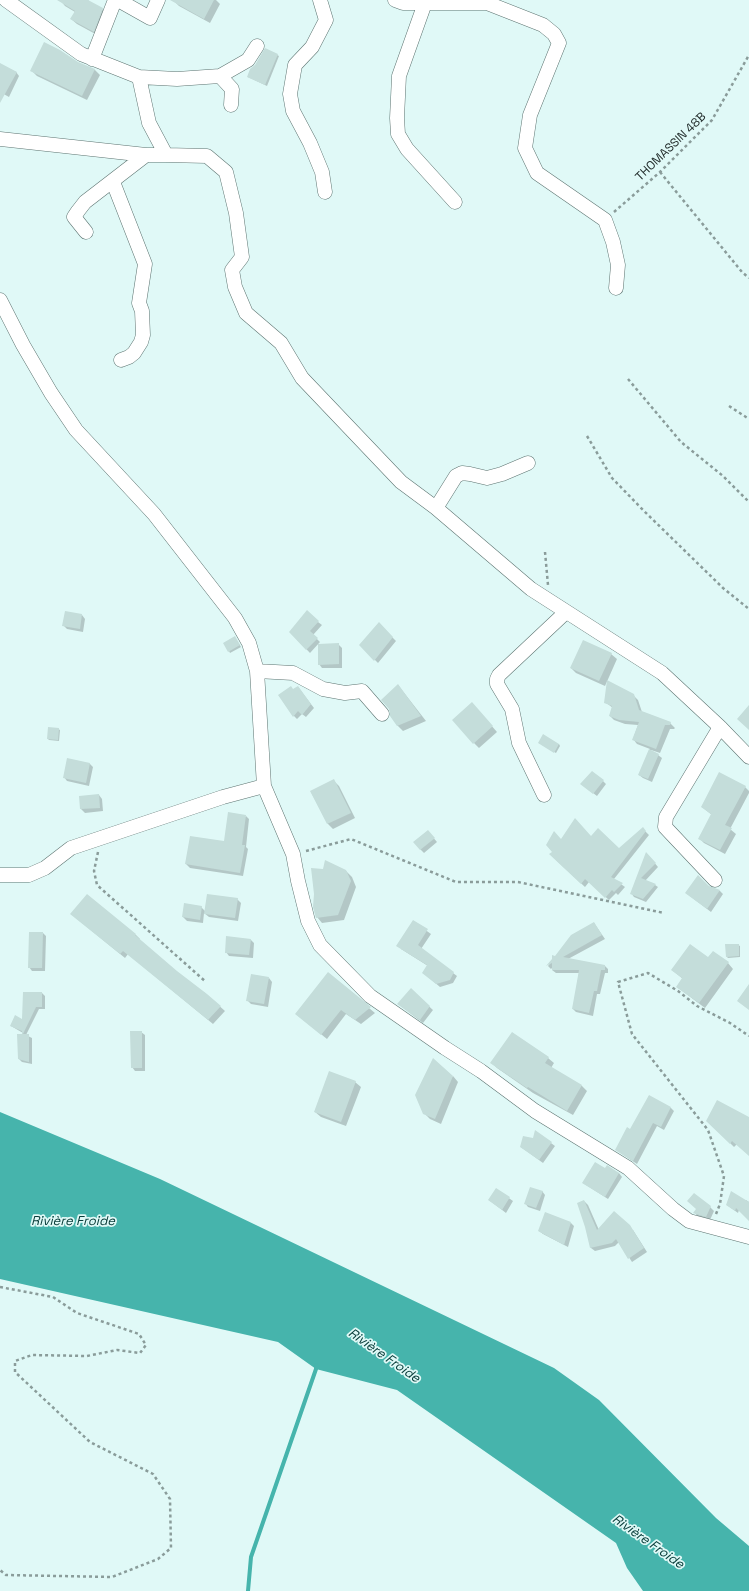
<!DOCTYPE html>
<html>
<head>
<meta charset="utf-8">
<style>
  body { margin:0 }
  canvas { display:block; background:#e0f9f7 }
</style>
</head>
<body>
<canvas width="749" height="1591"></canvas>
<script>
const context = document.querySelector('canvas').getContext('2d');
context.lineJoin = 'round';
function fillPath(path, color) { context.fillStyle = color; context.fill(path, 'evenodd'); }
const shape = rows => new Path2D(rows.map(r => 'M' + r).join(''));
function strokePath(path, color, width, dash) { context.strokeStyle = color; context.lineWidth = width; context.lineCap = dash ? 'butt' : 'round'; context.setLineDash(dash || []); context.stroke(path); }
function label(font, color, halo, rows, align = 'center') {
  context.font = font + ' "Space Grotesk",sans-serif'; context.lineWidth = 3.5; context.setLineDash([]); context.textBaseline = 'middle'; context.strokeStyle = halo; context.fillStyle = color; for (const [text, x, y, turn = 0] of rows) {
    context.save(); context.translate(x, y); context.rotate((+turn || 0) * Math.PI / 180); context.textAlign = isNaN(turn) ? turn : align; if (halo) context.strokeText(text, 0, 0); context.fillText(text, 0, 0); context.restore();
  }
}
const water = shape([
  [0,1112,160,1179,554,1368,599,1400,716,1518,749,1546,749,1591,643,1591,627,1568,616,1543,397,1390,316,1369,278,1342,0,1279]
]);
const shadow = shape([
  [60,0,89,0,88,1,102,9,108,14,99,36,77,24,71,19,75,12,65,6],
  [175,0,216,0,220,4,210,23,179,6,174,1],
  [266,49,279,56,267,86,248,77],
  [77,63,95,70,100,75,87,100,37,76,31,70],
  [0,64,16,72,19,76,9,97,0,92],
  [82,615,85,619,83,632,67,629,63,625],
  [318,622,322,625,313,635,320,642,310,653,290,632],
  [379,624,396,641,378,663,360,645],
  [236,639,241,647,230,653,229,651],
  [338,644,342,648,342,668,322,668,319,664],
  [611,654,617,659,605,686,576,673,571,668],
  [398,685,426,721,403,731,397,725],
  [298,687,314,708,306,717,302,714,297,719,294,716,293,690],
  [633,695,638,700,642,712,670,723,675,728,674,729,670,729,660,753,651,750,651,751,658,755,662,758,652,782,643,778,639,775,650,749,637,744,633,739,638,725,625,724,614,720,610,716,613,708,605,702],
  [477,709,497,732,479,748,474,743],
  [58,729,60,730,59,741,49,740,48,739],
  [539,743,559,744,560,746,556,753],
  [68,759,90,764,93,767,89,786,67,781,64,777],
  [334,781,339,786,355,818,333,829,328,824,311,792],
  [603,781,606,784,597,796,585,787],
  [745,787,749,791,749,793,730,829,736,834,725,854,704,843,699,838,712,815,702,807],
  [99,795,102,799,103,811,85,813,81,809,80,797],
  [246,816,249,819,246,847,248,849,243,876,190,868,186,864,225,843],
  [643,829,649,835,614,879,625,887,618,895,616,893,609,900,589,882,585,887,556,860,561,840,591,837,619,849],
  [431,835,437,842,424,853,420,849],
  [647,854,658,867,645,881,655,885,658,887,646,902,634,897,631,893],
  [346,871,352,877,356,887,344,920,322,923,317,917],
  [709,887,720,891,723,894,711,912,686,893],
  [87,895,136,935,140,939,139,940,176,972,206,994,225,1011,213,1024,128,954,125,958,76,918],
  [237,899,241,903,238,921,209,917,204,913,203,923,187,921,183,917,201,907,205,911],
  [413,921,431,934,421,949,457,976,453,983,440,987,427,976,428,966,401,949],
  [594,923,605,939,568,959,605,966,608,969,608,973,605,973,600,994,597,994,593,1016,576,1012,573,1009,579,973,556,973,552,970,552,968,551,969,548,966,555,957],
  [43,933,46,936,45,971,32,971,29,967],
  [227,937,251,940,254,943,253,958,229,956,226,952],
  [738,945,740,946,740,957,728,958,727,957],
  [709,958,728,963,733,969,705,1008,677,987,683,979,672,970],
  [328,974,375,1013,361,1024,346,1014,327,1039,296,1014],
  [269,978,272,982,268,1007,251,1004,247,1000],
  [411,990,433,1010,423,1023,398,1004],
  [42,993,45,996,45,1009,39,1009,26,1035,32,1038,32,1064,22,1062,19,1059,23,1033,11,1026,23,1020],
  [141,1032,145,1035,145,1071,135,1071,132,1067],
  [548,1058,554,1063,551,1068,582,1086,587,1091,573,1115,533,1093,497,1068,492,1063],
  [453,1076,458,1082,441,1124,430,1119,424,1113],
  [355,1082,361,1087,346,1126,321,1117,315,1112],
  [649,1096,671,1108,674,1111,664,1130,657,1126,637,1164,616,1150,631,1131],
  [749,1118,749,1155,737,1144,734,1147,707,1120],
  [536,1132,555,1146,543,1163,521,1147,534,1139],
  [606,1169,619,1173,622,1177,608,1199,583,1183],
  [496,1189,513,1201,506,1213,489,1200],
  [542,1191,545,1195,540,1211,528,1207,525,1203],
  [746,1200,749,1202,749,1219,739,1210,738,1213,727,1205],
  [584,1201,588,1205,599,1230,633,1230,647,1252,632,1262,619,1242,615,1246,595,1251,591,1248,586,1227],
  [710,1207,714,1211,710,1220,698,1217,695,1213,697,1209],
  [571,1223,574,1226,568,1247,543,1234,539,1231]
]);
const stream = shape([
  [248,1591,251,1557,316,1369,316,1365]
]);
const building = shape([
  [57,0,88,0,103,8,94,32,70,19,75,11],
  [170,0,214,0,204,19],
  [44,42,60,50,78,62,95,69,82,96,30,71],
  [265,48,278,54,265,85,247,77,250,69,255,65],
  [0,63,17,72,0,103],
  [307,610,319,621,310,631,318,638,306,650,289,632],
  [65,611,82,614,80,629,62,626],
  [379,622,393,637,374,661,359,645],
  [235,636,240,645,228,652,223,643],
  [583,640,612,653,599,681,570,668],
  [339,643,339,664,318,665,318,644],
  [607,680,634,694,639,710,671,722,670,725,665,725,656,749,632,740,639,722,619,720,609,716,612,706,604,703],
  [398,684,421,716,397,726,390,716,389,709,381,700],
  [291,686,293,689,298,686,311,704,302,715,298,711,293,717,278,695],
  [472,702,493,726,473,744,452,720],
  [749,705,749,730,737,719],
  [48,727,59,728,58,740,47,739],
  [543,734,559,744,554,753,538,743],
  [649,749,659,754,648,779,638,775],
  [67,758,90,763,86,783,63,778],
  [592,771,604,780,593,794,580,784],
  [719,772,746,786,725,825,732,828,720,850,698,839,711,814,701,807],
  [334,779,351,813,327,824,310,791],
  [99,794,100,808,80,809,79,796],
  [228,812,246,815,242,845,245,845,240,873,185,864,190,836,224,841],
  [575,818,591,836,598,828,619,848,643,827,646,831,611,877,623,883,614,892,612,890,605,898,585,879,581,884,549,854,552,852,546,845,554,831,561,839],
  [428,830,435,838,420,850,413,842],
  [646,852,656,863,641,878,656,884,643,899,630,894],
  [325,860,346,870,351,881,338,915,316,918,313,907,314,894,311,868,323,869],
  [698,875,709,886,720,890,707,909,685,893],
  [87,894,136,934,135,935,177,971,207,994,221,1006,208,1020,123,951,120,954,70,914],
  [207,894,238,898,235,918,204,914],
  [184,903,202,906,200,920,182,917],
  [413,920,428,929,418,945,454,972,450,980,436,984,422,973,427,965,396,946],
  [594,922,602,935,563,957,605,965,605,970,601,970,597,991,594,991,589,1013,572,1009,579,970,552,970,552,963,546,966,552,959,552,955,555,956,571,935],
  [29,932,43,932,42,968,28,968],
  [226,936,251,939,249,955,225,953],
  [690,944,708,957,713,951,729,962,699,1003,676,987,682,978,671,970],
  [725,944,739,944,739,956,726,957],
  [328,972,371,1007,355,1020,341,1010,321,1035,295,1014],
  [251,974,269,977,264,1004,246,1001],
  [749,984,749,1010,737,1001],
  [411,988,430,1006,420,1020,397,1004],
  [23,992,42,992,42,1007,36,1007,23,1034,29,1034,29,1062,18,1059,17,1034,22,1034,22,1031,10,1026,15,1015,22,1019],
  [130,1031,142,1031,142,1068,131,1068],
  [512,1032,549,1057,545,1063,582,1085,567,1111,528,1087,527,1088,490,1063],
  [433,1058,453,1076,435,1119,423,1114,415,1095],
  [329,1071,356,1081,341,1122,314,1112],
  [649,1095,671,1107,661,1127,653,1123,633,1161,615,1150,627,1127,630,1129],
  [717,1100,749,1117,749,1156,732,1141,730,1144,706,1121],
  [535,1130,552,1142,539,1160,520,1147,523,1136,533,1138],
  [595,1162,605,1168,607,1165,619,1173,605,1197,582,1183],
  [530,1187,543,1191,536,1208,524,1204],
  [496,1188,510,1197,502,1210,488,1200],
  [731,1191,749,1202,749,1221,736,1208,735,1211,726,1205],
  [694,1193,711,1206,706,1217,693,1213,696,1209,687,1201],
  [584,1200,597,1230,614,1211,630,1225,644,1248,628,1259,616,1239,612,1243,590,1248,585,1227,577,1203],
  [545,1212,571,1222,564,1245,538,1231]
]);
const path = shape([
  [660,172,742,272,749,278],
  [614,212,660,172,712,120,749,55],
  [628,379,681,442,723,476,749,502],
  [729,406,749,419],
  [587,436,612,478,644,511,723,588,749,609],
  [545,552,548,585],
  [306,851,351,839,456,882,518,882,664,913],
  [98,852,94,871,97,885,206,982],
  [716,1214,720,1204,724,1176,708,1130,632,1034,618,982,648,973,678,991,697,1006,730,1023,749,1036],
  [0,1287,53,1297,77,1313,139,1334,146,1345,140,1353,117,1350,87,1356,32,1355,15,1361,15,1372,90,1442,153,1474,170,1499,171,1548,158,1559,112,1577,6,1575,0,1570]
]);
const minor = shape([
  [6,0,81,54,139,77,149,123,166,155,207,156,226,172,236,213,242,257,232,270,235,287,246,313,281,343,302,378,401,482,436,508,531,589,662,673,720,727,749,757],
  [118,0,150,18,158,0],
  [320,0,326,20,312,47,295,65,290,94,293,111,310,143,322,172,325,192],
  [395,0,403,3,487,3,543,25,554,34,559,43,530,115,525,148,537,173,605,220,613,242,618,265,616,288],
  [425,3,399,76,397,118,398,134,407,149,455,202],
  [92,59,115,0],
  [220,76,232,89,231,105],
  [139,77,177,79,220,76,248,60,257,46],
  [0,139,146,155,166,155],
  [113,182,145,264,139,303,142,311,143,335,141,342,134,353,129,357,121,360],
  [86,232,74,217,78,211,85,202,146,155],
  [0,300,23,345,51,393,76,430,154,514,235,618,249,643,257,671,264,786,293,854,298,881,308,921,320,945,370,996,445,1048,481,1071,535,1111,628,1168,673,1209,689,1221,749,1237],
  [436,508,456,476,462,473,470,474,487,478,502,474,528,463],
  [257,671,293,673,323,689,345,693,362,691,382,714],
  [544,795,519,743,512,709,497,684,497,679,499,675,566,612],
  [0,875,29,875,45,868,71,848,223,797,264,786],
  [715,880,665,827,666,817,720,727]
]);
const streetNames = [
  ["THOMASSIN 48B",671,147,-44]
];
const waterNames = [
  ["Rivière Froide",73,1221],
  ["Rivière Froide",384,1356,35],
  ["Rivière Froide",648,1542,35]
];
fillPath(water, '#46b4ac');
fillPath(shadow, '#0003');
strokePath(stream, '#46b4ac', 4);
fillPath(building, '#c4ddda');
strokePath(minor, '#5d7471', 15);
strokePath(path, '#8a9c9a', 2.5, [3, 3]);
strokePath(minor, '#fff', 14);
label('12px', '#212b2a', '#e0f9f7', streetNames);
label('italic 13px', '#063b38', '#e0f9f7', waterNames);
</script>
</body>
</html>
